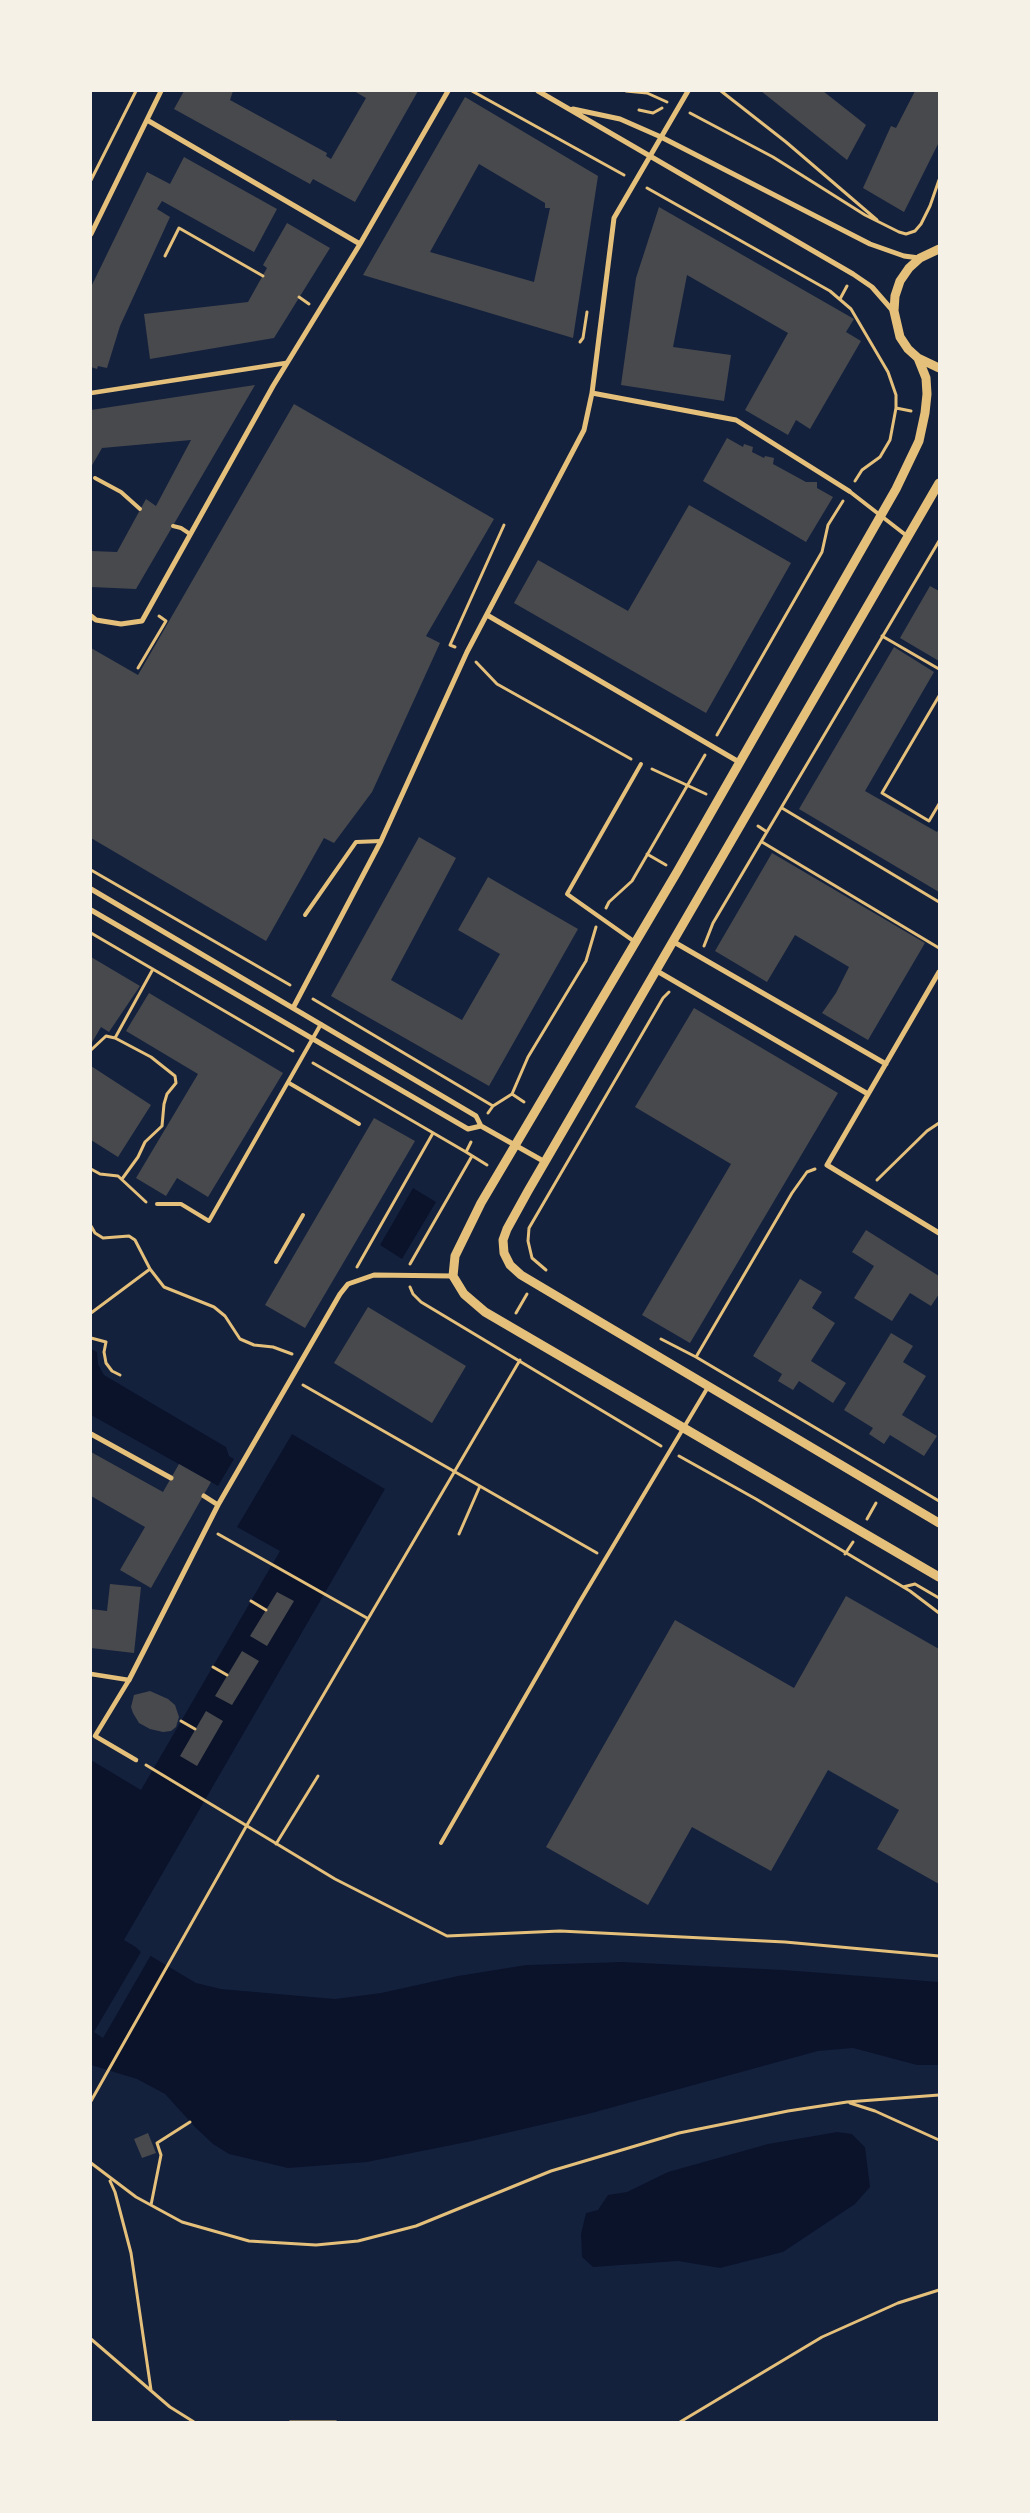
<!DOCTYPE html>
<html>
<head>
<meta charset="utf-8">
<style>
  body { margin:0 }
  #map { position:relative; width:1030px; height:2513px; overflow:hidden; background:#14213d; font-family:"Archivo Narrow",sans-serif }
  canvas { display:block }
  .frame { position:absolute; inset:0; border:92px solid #f6f1e7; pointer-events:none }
</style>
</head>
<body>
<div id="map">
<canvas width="1030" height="2513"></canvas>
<div class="frame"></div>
</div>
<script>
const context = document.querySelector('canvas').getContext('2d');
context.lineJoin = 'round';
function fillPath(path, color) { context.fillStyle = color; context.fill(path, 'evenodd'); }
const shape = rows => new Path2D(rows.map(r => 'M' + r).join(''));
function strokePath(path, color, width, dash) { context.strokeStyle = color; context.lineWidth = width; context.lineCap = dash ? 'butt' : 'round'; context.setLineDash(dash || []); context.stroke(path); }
const water = shape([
  [413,1188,436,1202,402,1259,380,1245],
  [91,1349,97,1352,98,1364,104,1375,226,1447,229,1456,234,1459,218,1486,91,1415],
  [292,1434,385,1489,124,1940,196,1983,221,1989,335,1999,381,1993,458,1976,526,1965,622,1962,784,1970,939,1982,939,2065,917,2065,853,2048,818,2051,588,2114,472,2141,367,2162,288,2168,229,2154,213,2144,195,2127,165,2094,137,2079,91,2065,91,1760,141,1790,280,1551,237,1527],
  [837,2132,852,2134,865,2147,870,2187,855,2204,783,2252,720,2268,678,2261,593,2267,582,2257,581,2234,586,2213,598,2210,608,2195,627,2192,668,2172,768,2144]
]);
const pier = shape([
  [135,1943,152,1953,103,2038,94,2032,141,1952,134,1945]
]);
const building = shape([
  [184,91,233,91,230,100,327,153,326,156,331,159,366,98,354,91,418,91,355,202,313,179,310,184,174,109],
  [761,91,823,91,866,125,847,160],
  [915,91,939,91,939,142,904,212,863,188,891,126,896,128],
  [465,97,598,176,573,338,363,275],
  [479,164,545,203,545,208,550,208,534,282,430,252],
  [184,157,277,209,254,252,162,201,157,209,170,217,120,326,107,368,98,366,97,369,91,367,91,287,147,172,170,184],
  [659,207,854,319,846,332,861,341,810,429,796,420,788,435,745,410,788,333,687,275,673,347,731,355,724,401,621,385,636,278],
  [287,223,330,248,274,338,150,359,144,314,248,302,267,268,263,265],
  [255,385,136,589,91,587,91,551,117,552,146,499,156,506,191,440,102,448,91,467,91,410],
  [294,404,494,519,426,636,440,643,372,792,334,843,324,838,266,941,91,838,91,648,138,675],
  [727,438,743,447,744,444,753,447,752,452,764,458,765,456,774,458,773,464,806,482,817,482,817,488,833,497,806,542,703,481],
  [689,505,791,563,706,713,514,603,538,560,628,611],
  [930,586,939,591,939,661,900,638],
  [894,647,934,672,865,791,937,832,939,829,939,892,799,809],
  [419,837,456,858,391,980,405,988,462,1020,500,954,458,930,488,877,578,929,489,1086,331,996],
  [772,853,925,943,868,1040,822,1013,836,993,849,967,795,935,767,982,715,951],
  [91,957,140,986,109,1032,101,1027,91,1044],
  [149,993,283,1073,208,1197,177,1178,166,1196,136,1178,198,1074,126,1031],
  [694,1008,838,1093,690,1343,642,1315,731,1164,635,1107],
  [91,1066,151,1105,118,1157,91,1140],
  [374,1118,415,1141,305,1328,265,1305],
  [866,1230,939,1276,939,1294,931,1306,910,1293,892,1321,854,1298,874,1266,852,1252],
  [800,1279,822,1292,812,1308,835,1323,811,1361,846,1383,833,1403,799,1381,793,1390,778,1381,782,1374,753,1356],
  [368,1307,466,1366,432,1423,334,1363],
  [891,1333,913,1346,903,1362,926,1376,902,1415,937,1436,924,1456,890,1435,884,1444,869,1434,873,1428,844,1410],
  [91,1452,163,1492,179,1464,211,1482,151,1588,120,1570,145,1527,91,1496],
  [110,1584,141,1587,134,1653,91,1648,91,1609,107,1611],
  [277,1592,294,1601,267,1646,250,1636],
  [846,1596,939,1649,939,1884,877,1849,899,1810,828,1770,771,1871,692,1827,648,1905,546,1847,675,1620,794,1688],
  [242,1651,259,1661,232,1705,215,1696],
  [150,1691,168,1699,175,1705,179,1717,176,1727,171,1731,163,1732,150,1729,139,1723,133,1713,131,1707,134,1695],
  [206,1711,223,1721,197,1766,180,1756],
  [148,2133,156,2153,142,2158,134,2139]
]);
const path = shape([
  [472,91,624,175],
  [626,91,647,93,667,102],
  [721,91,786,142,877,220],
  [639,110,653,113,662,108],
  [690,113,773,157,865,215,899,232,906,234,915,231,921,224,930,206,939,180],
  [91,180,136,91],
  [647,188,830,291,851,309,888,372,896,395,896,408,890,440,880,457,862,470,855,481],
  [165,256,179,228,263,276],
  [299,297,309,304],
  [840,299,847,286],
  [580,342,583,338,587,312],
  [896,408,911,411],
  [882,636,939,669],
  [455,647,450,645,504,525],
  [476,662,497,684,631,759],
  [138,668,166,621,159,616],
  [939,696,882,793,929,821,939,804],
  [717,735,822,552,828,525,843,501],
  [652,769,706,794],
  [782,808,939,902],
  [758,826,767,832],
  [762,842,939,948],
  [647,854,666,865],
  [91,870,290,985],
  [606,908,609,902,632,881,705,755],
  [91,933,293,1051],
  [704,946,713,923,939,541],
  [313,999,493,1106],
  [115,1038,153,969],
  [91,1050,106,1036,115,1038,151,1057,175,1076,176,1083,167,1094,164,1104,162,1126,145,1142,138,1157,122,1179],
  [313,1063,466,1152],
  [512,1094,524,1102],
  [488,1113,493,1106,512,1094,528,1057,586,961,596,927],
  [471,1142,466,1152,487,1165],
  [91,1169,100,1174,118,1176,146,1202],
  [877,1180,927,1131,939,1123],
  [91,1226,95,1233,103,1238,129,1236,135,1240,150,1269,164,1287,214,1307,225,1316,240,1339,254,1345,273,1347,292,1354],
  [410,1264,472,1156],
  [357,1267,433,1133],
  [546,1270,532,1258,528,1241,529,1228,663,998,669,992],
  [410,1287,413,1294,421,1302,661,1446],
  [91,1313,150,1269],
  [516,1313,527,1294],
  [91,1338,106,1342,104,1352,106,1363,112,1371,120,1375],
  [661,1339,696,1357,939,1501],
  [696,1357,792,1193,807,1172,815,1169],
  [303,1385,597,1553],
  [679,1456,756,1499,910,1591,939,1613],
  [867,1519,876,1503],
  [218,1534,367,1618],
  [459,1534,480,1486],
  [845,1554,853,1542],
  [903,1587,915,1584,939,1598],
  [251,1601,266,1610],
  [213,1667,227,1675],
  [181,1721,195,1729],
  [146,1765,335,1879,447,1936,560,1931,785,1942,939,1956],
  [276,1844,318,1776],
  [91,2101,247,1825,520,1360],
  [850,2103,875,2111,939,2140],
  [91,2163,136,2197,182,2222,249,2241,316,2245,358,2241,416,2226,551,2171,679,2133,788,2111,847,2102,939,2095],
  [110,2181,115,2192,131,2253,151,2390],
  [151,2205,161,2155,157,2143,190,2122],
  [91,2339,170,2407,194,2422],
  [290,2422,336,2422],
  [680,2422,822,2337,898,2303,939,2290]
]);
const service = shape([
  [95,478,121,492,140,509],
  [849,491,907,536],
  [173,526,181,528,190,534],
  [305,915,356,842,381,841],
  [635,942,567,894,641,764],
  [289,1083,359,1124],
  [157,1204,181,1204,209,1221,321,1024],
  [276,1262,303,1215],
  [441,1843,579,1603,708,1387]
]);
const pedestrian = shape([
  [91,393,286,363],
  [91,1674,129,1680,95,1736,136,1760]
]);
const minor = shape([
  [538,91,853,274,872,287,893,311],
  [573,109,620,119,661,137,870,244,904,256,919,258],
  [147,120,360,244],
  [91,234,161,91],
  [592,393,736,420,849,491],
  [487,615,739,762],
  [91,616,96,620,121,624,142,621,273,386,360,244,448,91],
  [91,889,476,1116,481,1126,545,1162],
  [91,910,468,1129,481,1126],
  [674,942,886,1064],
  [657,971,868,1094],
  [939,972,827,1165,939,1233],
  [293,1008,381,841,467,652,584,430,592,393,614,218,688,91],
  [91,1434,171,1478],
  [204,1496,218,1505],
  [129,1680,218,1505,340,1294,348,1284,374,1275,453,1276]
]);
const tertiary = shape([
  [939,249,920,258,909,268,900,281,895,296,894,311,900,337,908,349,918,358,939,368],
  [918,358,926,378,927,394,925,413,919,441,896,489,677,872,481,1203,455,1256,453,1276,464,1294,485,1312,939,1577],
  [939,483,528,1191,507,1229,503,1240,504,1253,510,1265,521,1275,939,1523]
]);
fillPath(water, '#0b132b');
fillPath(pier, '#14213d');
fillPath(building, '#48494c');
strokePath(path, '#e5c07b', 3);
strokePath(service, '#e5c07b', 4);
strokePath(pedestrian, '#e5c07b', 4.5);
strokePath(minor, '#e5c07b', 5);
strokePath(tertiary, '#e5c07b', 9);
</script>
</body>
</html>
